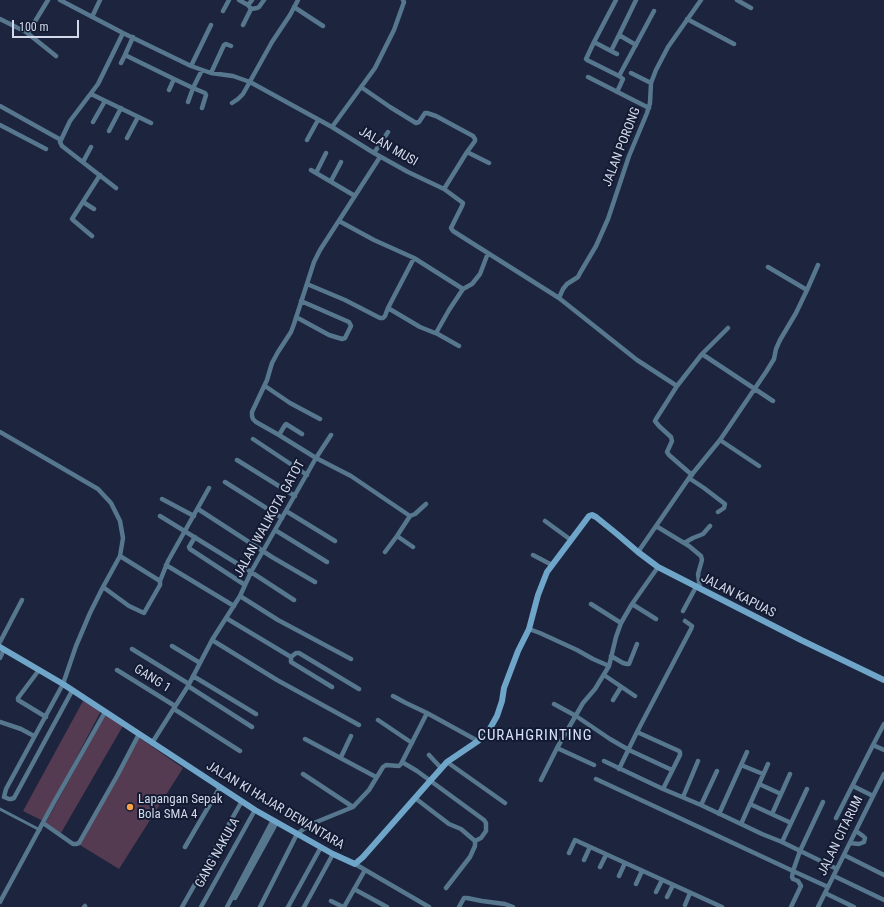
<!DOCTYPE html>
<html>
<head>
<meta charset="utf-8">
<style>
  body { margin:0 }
  #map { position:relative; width:884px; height:907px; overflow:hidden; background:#1c243e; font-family:"Roboto Condensed",sans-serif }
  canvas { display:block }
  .scale { position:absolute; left:12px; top:20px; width:67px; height:18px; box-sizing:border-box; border:2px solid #d3d9ea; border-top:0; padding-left:5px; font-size:12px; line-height:14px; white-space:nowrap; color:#d3d9ea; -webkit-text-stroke:3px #131b33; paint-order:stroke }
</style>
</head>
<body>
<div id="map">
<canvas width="884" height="907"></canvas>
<div class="scale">100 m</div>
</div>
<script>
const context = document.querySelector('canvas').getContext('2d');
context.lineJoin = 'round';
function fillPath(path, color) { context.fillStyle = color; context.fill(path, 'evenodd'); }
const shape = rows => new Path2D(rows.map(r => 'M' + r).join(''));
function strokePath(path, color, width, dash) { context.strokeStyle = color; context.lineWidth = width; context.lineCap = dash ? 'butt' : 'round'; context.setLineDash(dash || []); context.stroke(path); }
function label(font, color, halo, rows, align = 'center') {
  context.font = font + ' "Roboto Condensed",sans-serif'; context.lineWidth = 4; context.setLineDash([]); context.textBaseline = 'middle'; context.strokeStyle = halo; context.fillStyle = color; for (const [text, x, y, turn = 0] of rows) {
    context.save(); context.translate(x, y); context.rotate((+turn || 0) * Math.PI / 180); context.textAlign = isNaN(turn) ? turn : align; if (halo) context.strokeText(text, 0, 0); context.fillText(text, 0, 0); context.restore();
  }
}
const green = shape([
  [83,701,101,711,43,821,23,811],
  [106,713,124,724,61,833,45,824],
  [138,737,183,768,119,869,80,845]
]);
const pedestrian = shape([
  [0,809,40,830]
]);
const minor = shape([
  [60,0,123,33,191,66,211,73,233,76,250,82,332,127,374,153,408,172,444,189,459,200,463,203,462,206,451,228,453,231,559,298,637,360,677,386,656,419,655,421,659,426,671,437,672,441,667,452,669,455,692,475],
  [239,0,248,5,252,0],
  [737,0,751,8],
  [294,7,323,26],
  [251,9,257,8,259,7,264,0],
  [223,11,229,0],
  [92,17,100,0],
  [0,19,26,32,29,31,31,28,48,0],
  [687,19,734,44],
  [243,25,251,9,248,5],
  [26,32,56,56],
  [619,35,636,0],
  [133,37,125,55,174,79,193,88,202,70],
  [594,42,616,0],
  [611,51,594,42,586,59,587,60,619,76],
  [617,54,611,51,619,35,636,45],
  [121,63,125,55],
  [191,66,211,25],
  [211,73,224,45,226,44,231,46],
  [631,73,651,83],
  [588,77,649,108],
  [361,87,390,107,416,123,419,122,425,113,427,113,436,116,473,136,475,139,475,141,467,152,444,189],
  [169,90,174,79],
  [617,92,623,79,619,76,654,11],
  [91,94,151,123],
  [188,102,193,88,205,93,206,95,202,108],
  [232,103,238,99,243,94,272,42,290,15,298,0],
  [0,106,61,140],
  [93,122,105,101],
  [0,125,46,149],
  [332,127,375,68,394,30,404,2,403,0],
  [109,131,121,108],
  [127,138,138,117],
  [307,140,318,120],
  [467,152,489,163],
  [374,153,388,132],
  [83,162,91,147],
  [311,170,355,196],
  [316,173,326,153],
  [331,181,341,162],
  [116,188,62,146,60,142,70,121,98,84,123,33],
  [83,202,94,209],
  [339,221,374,240,414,258,463,289],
  [92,236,73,220,72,219,100,175],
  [414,258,388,308,420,327,435,333,436,333,449,310,463,289,472,284,480,274,488,253],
  [307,284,345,300,380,318,383,318,385,316,388,308],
  [807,290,818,265],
  [559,298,563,289,567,284,578,277,580,273,596,246,608,219,629,156,647,113,650,103,651,83,656,70,668,47,701,0],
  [296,317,329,335,342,339,345,338,351,326,349,322,301,301],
  [436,333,459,346],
  [702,354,773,401],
  [265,386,290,403,320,419],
  [677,386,702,354,728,328],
  [0,432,98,489,111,503,120,521,123,538,120,556,103,587,90,613,76,646,63,684,6,789,4,797,9,799,11,799,14,798,72,691],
  [279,435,285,425,286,424,302,434],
  [331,435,316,458,351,476,410,516,397,536,413,547],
  [253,439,307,475],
  [720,440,759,466],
  [237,460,295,496],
  [689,478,704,488,725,504,724,508,718,512],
  [225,482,282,518],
  [162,499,194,516],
  [198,509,272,557,315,582],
  [286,511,335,541],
  [160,516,251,572,294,600],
  [410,516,415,514,426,504],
  [545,521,571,540],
  [656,526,689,546,701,556,702,560,698,574,700,589],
  [275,530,327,562],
  [195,537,189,547,190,549,245,585],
  [684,543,693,538,703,534,710,526],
  [385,552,397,536],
  [638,552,656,526,689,478,720,440,766,372,774,359,776,349,780,340,796,313,807,290,768,267],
  [533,555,552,565],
  [120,556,160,581],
  [166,565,234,606],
  [103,587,129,606,144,613,160,585,160,581,168,561,209,488],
  [240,596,278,620,351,659],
  [591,604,621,623],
  [632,604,656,619],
  [683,611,696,587],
  [226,618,291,657,291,662,332,687],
  [529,629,540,633,577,650,593,659,609,666],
  [212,640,277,680,359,725],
  [0,642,22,600],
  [172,646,200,663],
  [132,649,189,684],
  [611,656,623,663,627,664,629,664,637,644],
  [291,657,296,653,299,653,359,689],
  [0,658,4,649],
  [39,670,18,698,18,700,46,717],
  [117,670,175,706],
  [604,675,635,696],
  [193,676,256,714],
  [188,686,252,727],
  [393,696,406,703,427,713],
  [613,700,621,687],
  [554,704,576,716,610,739,629,750,672,770],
  [174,709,240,751],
  [378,720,412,743],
  [0,722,21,729,34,736],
  [637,732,691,629,692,626,685,621],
  [305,739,376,777],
  [152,743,188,686,212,640,240,596,251,572,316,458,279,435,256,422,253,419,252,416,252,412,267,380,272,363,278,352,291,332,294,324,314,262,320,250,380,157],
  [873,745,884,724],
  [557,748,594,765],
  [429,755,441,768],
  [341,757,351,736],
  [604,761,663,789,701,805,762,834,782,842,837,869],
  [402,762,417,771,484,820,486,823,486,831,481,838,475,841],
  [447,762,505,803],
  [741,765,763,774],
  [619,769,637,732,679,751,680,752,680,755,663,789],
  [303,774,353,807],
  [596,779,793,871,792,877,793,879,798,881,801,886,791,907],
  [541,780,557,748,583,703,595,689,609,666,616,637,621,623,632,604,658,567],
  [759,784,768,764],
  [853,786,873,796],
  [781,794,790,774],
  [683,797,698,761],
  [415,798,449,824,461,829,475,841,475,846,470,857,446,888],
  [823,802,800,851,793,871,828,887],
  [750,804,791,823],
  [701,805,717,771],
  [719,814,747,752],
  [836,818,873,745,884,750],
  [43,823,73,844,76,844,79,843,117,776,139,734],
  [741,824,759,784,781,794,772,814],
  [782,842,791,823,807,789],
  [850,843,859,844,864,842,865,838,863,836,856,831],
  [185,847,220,787],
  [569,853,575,840,722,907],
  [844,855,884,875],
  [584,860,590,847],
  [355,864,429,907],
  [600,867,606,855],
  [619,876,625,863],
  [834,876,884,900],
  [636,884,642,871],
  [354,889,387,907],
  [656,892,662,880],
  [825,893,854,907],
  [667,897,673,885],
  [235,898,277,822],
  [331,901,343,907],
  [0,902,53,804,105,712],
  [685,905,690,893],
  [84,907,85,906],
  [182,907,242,801],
  [201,907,255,810],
  [227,907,273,820],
  [260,907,297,834,309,825,353,807,369,790,383,767,386,765,399,766,401,764,427,713,478,741],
  [288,907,321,847],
  [304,907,333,854],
  [344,907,365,870],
  [459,907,464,898,467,898,482,901,505,904,513,907],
  [818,907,884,774]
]);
const secondary = shape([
  [0,647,63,684,255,810,333,854,355,864,363,857,415,798,430,781,447,762,478,741,488,732,497,716,502,701,504,688,518,651,529,629,538,595,547,572,589,516,592,515,596,517,617,534,638,552,658,567,801,640,884,680]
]);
const markers = [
  [130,807,4,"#f6a247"]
];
const streetNames = [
  ["JALAN MUSI",388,147,30],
  ["JALAN PORONG",622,147,-69],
  ["JALAN WALIKOTA GATOT",270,519,-61],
  ["JALAN KAPUAS",738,596,27],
  ["GANG 1",152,679,32],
  ["JALAN KI HAJAR DEWANTARA",275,806,31],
  ["JALAN CITARUM",841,836,-64],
  ["GANG NAKULA",218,853,-61]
];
const poiNames = [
  ["Lapangan Sepak",138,800],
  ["Bola SMA 4",138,815]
];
const quarterNames = [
  ["CURAHGRINTING",535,736]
];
fillPath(green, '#553b51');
strokePath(pedestrian, '#56778d', 3);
strokePath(minor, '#56778d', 4.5);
strokePath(secondary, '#6fa5c8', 6);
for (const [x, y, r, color] of markers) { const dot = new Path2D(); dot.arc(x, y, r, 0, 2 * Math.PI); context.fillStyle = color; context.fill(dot); strokePath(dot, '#131b33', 1.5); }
label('13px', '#d3d9ea', '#131b33', streetNames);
label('13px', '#d3d9ea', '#131b33', poiNames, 'left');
context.letterSpacing = '1px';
label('15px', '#d6e0fc', '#131b33', quarterNames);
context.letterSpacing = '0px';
</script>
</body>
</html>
